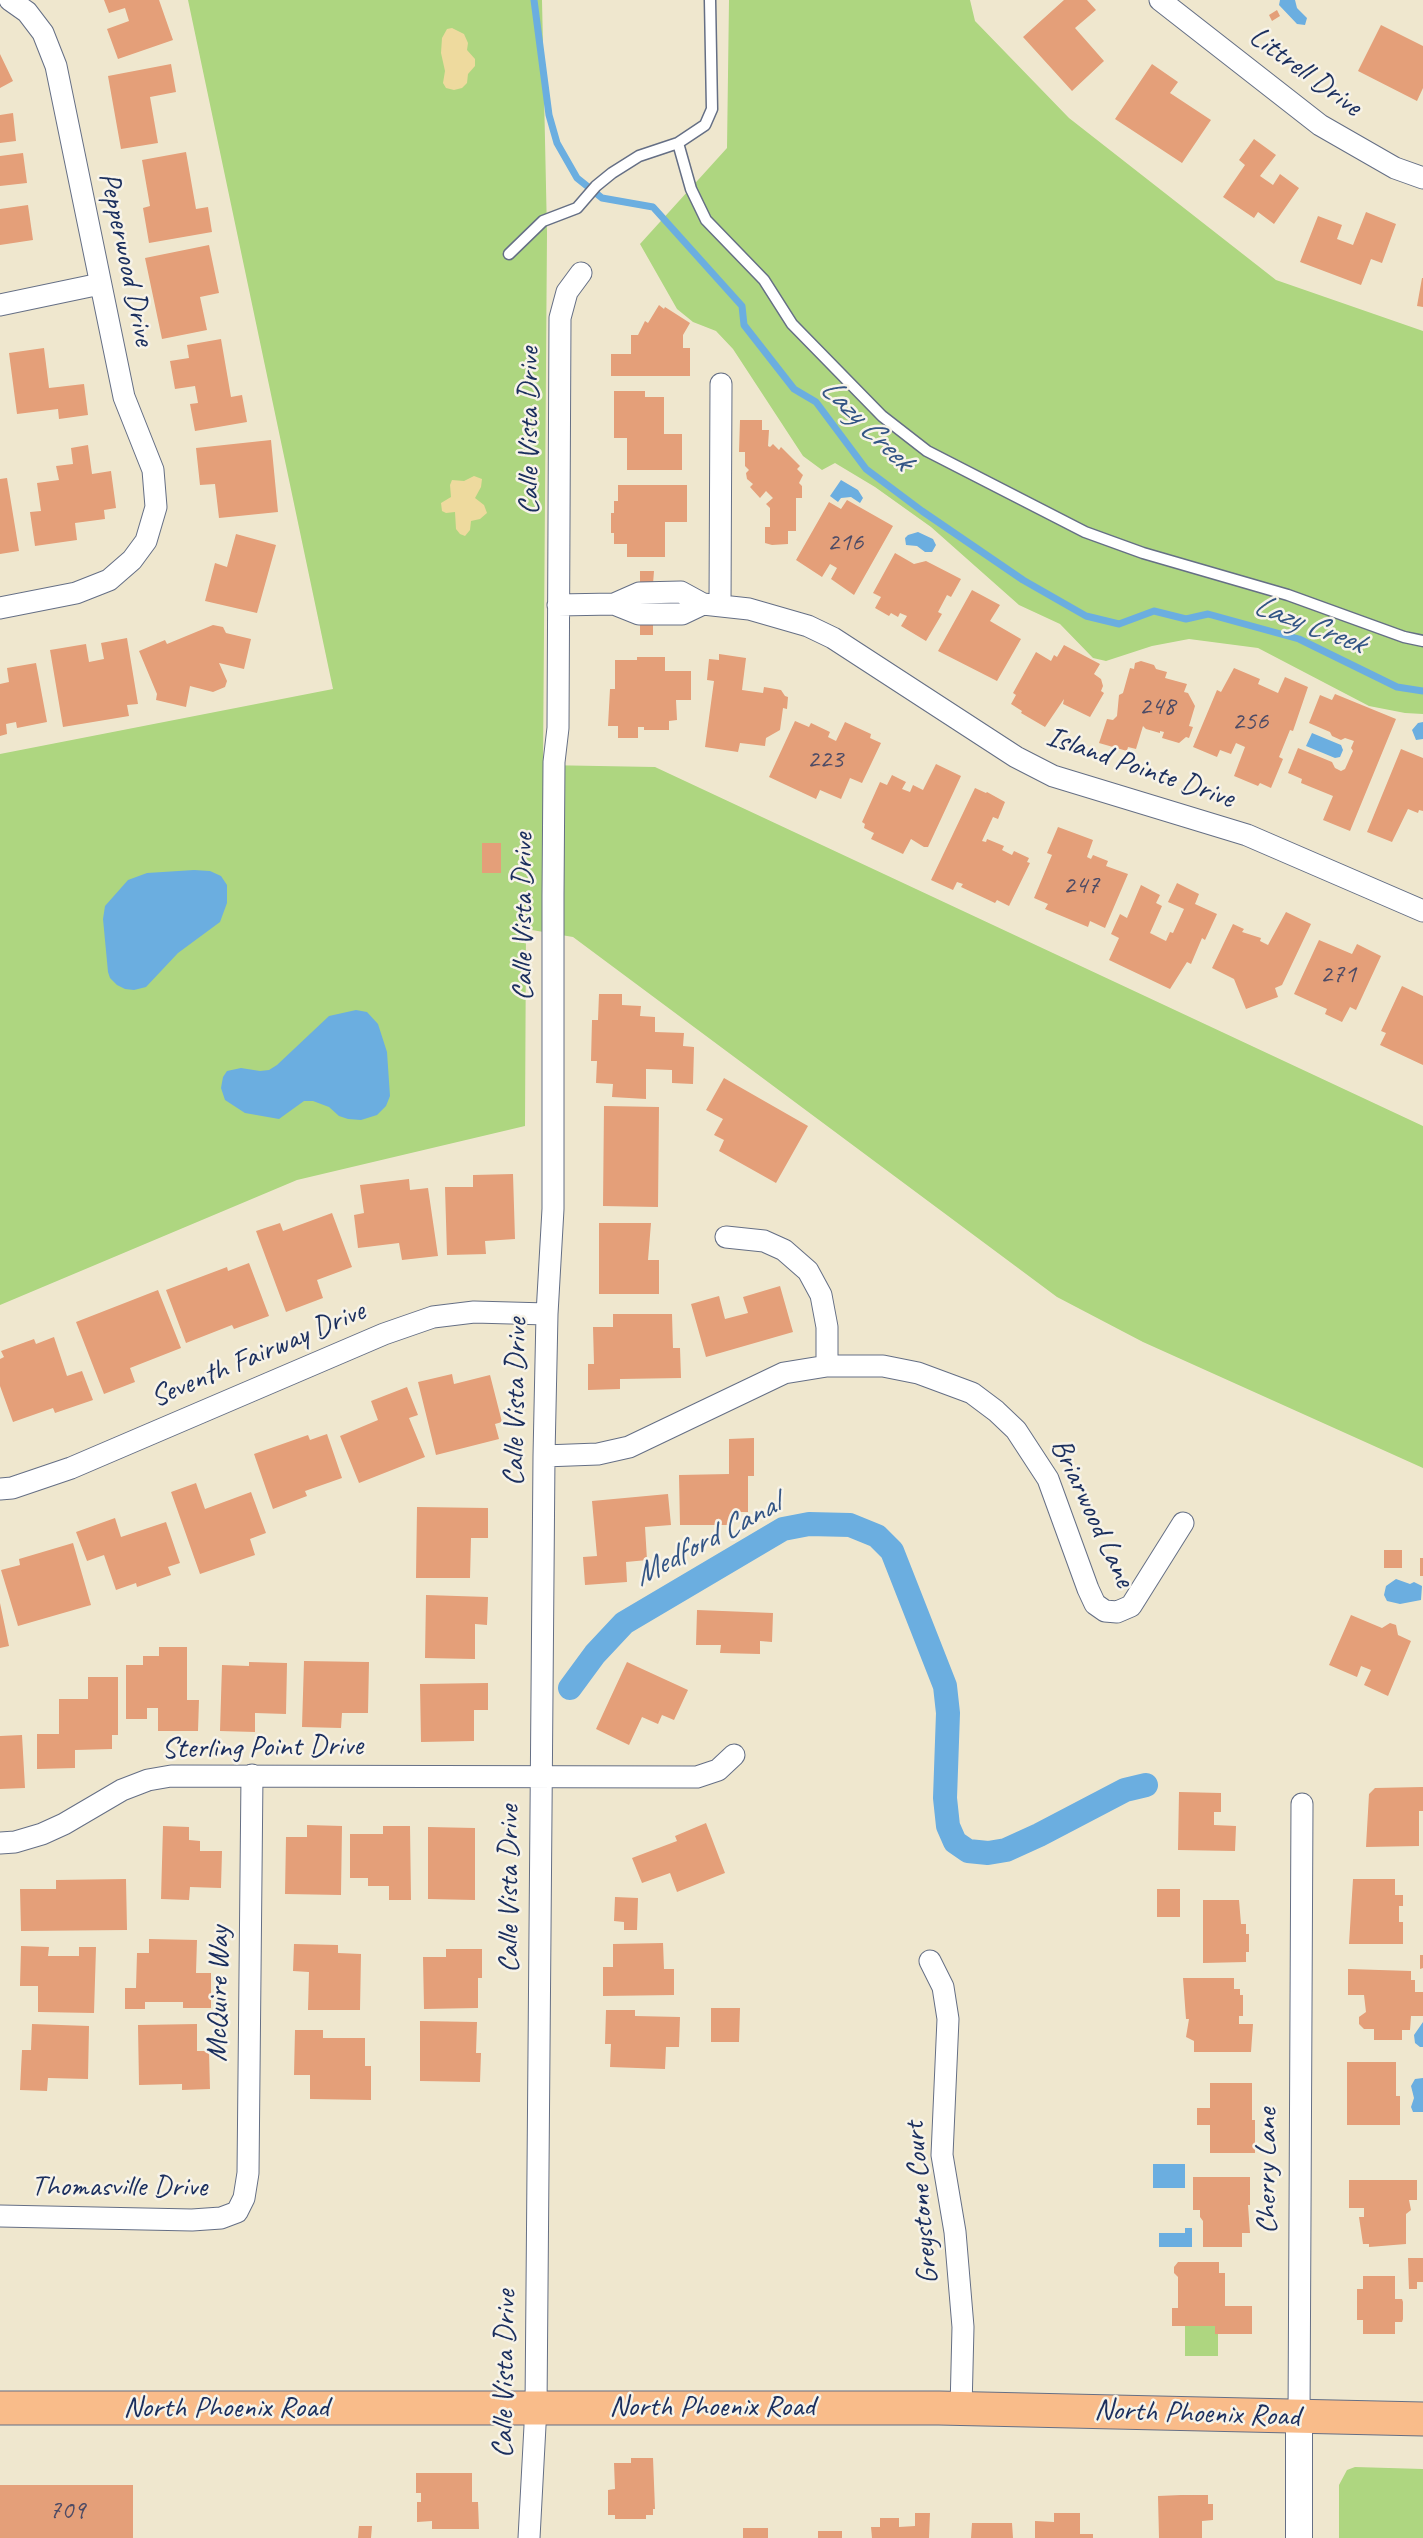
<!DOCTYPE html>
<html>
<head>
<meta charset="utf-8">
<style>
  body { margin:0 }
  canvas { display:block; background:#efe7ce }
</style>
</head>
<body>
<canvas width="1423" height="2538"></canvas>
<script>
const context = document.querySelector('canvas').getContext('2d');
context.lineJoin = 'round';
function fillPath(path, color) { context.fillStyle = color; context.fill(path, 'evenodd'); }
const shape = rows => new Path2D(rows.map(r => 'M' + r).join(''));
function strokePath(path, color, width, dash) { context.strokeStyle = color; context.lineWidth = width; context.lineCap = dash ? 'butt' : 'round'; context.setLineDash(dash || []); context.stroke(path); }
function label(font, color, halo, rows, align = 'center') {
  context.font = font + ' Caveat,sans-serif'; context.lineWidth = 5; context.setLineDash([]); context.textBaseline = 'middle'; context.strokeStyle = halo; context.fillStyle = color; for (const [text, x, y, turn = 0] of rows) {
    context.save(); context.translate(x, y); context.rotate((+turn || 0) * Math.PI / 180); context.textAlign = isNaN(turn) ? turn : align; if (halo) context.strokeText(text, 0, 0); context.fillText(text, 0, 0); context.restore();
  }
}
const green = shape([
  [188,0,542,0,547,233,543,765,655,767,1423,1126,1423,1468,1143,1342,1057,1297,573,937,526,929,525,1126,297,1180,0,1305,0,754,333,689],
  [729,0,970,0,975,21,1069,118,1276,280,1423,331,1423,714,1405,713,1369,706,1258,648,1189,639,1152,646,1106,661,1093,658,1060,624,1019,605,931,527,875,487,835,463,822,470,803,456,733,349,716,331,693,322,677,309,640,244,727,148],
  [1185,2326,1215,2326,1215,2334,1218,2334,1218,2356,1185,2356],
  [1355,2467,1423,2469,1423,2538,1339,2538,1339,2485,1347,2470]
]);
const sand = shape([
  [452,28,464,34,468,43,467,50,475,59,475,66,468,74,467,83,462,88,454,90,446,88,443,83,445,71,441,53,442,38,447,29],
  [474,476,482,479,481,487,475,498,484,505,487,513,480,519,471,521,470,530,465,536,460,534,456,529,455,512,446,513,442,511,441,503,451,497,450,485,452,480,464,481]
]);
const water = shape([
  [1280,0,1295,0,1297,8,1307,18,1305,25,1297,24,1279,5],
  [841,480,858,490,863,498,860,503,851,497,841,498,838,502,830,496],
  [918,532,933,539,936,545,932,552,925,552,917,546,906,545,905,538,908,535],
  [1423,722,1423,739,1416,740,1412,730,1418,723],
  [1312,733,1341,745,1343,750,1340,757,1335,758,1306,746],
  [194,870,210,871,221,876,227,885,227,903,220,922,178,953,146,987,134,990,125,989,117,985,110,978,108,972,103,919,105,906,128,880,147,873],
  [356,1010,367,1012,378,1024,387,1052,390,1096,386,1106,377,1115,361,1120,348,1119,339,1116,329,1107,313,1101,304,1101,279,1119,245,1113,225,1100,221,1088,223,1077,227,1071,241,1068,260,1071,269,1070,277,1065,329,1016],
  [1396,1579,1410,1584,1414,1582,1422,1586,1421,1600,1400,1604,1387,1601,1384,1595,1386,1586],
  [1423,2022,1423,2047,1420,2047,1415,2043,1414,2035],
  [1423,2078,1423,2112,1413,2112,1411,2107,1414,2098,1411,2086,1415,2079],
  [1153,2164,1185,2164,1185,2188,1153,2188],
  [1185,2228,1192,2228,1192,2247,1159,2247,1159,2233,1185,2233]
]);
const stream = shape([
  [534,0,549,115,557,143,577,178,602,198,653,207,742,306,744,325,794,389,816,402,866,469,922,511,1023,580,1086,616,1119,624,1154,611,1186,619,1208,614,1299,639,1397,687,1423,691]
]);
const canal = shape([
  [570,1688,595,1654,624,1623,783,1529,809,1524,850,1525,877,1536,892,1551,945,1686,948,1713,945,1798,948,1826,955,1842,968,1851,988,1853,1006,1850,1039,1835,1125,1790,1146,1785]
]);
const building = shape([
  [104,0,159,0,173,40,118,59,107,29,129,21,125,8,109,13],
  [1064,0,1087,0,1096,10,1075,28,1104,61,1072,91,1023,37],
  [1277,10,1280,16,1272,21,1269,15],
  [1381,25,1423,46,1423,88,1417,101,1358,71],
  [0,54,13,81,0,88],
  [171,64,176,92,150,97,158,143,121,149,108,76],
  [1152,64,1178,82,1170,93,1211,120,1182,163,1115,119],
  [13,113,16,141,0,143,0,115],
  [1254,139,1276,155,1260,176,1273,185,1280,174,1299,188,1274,224,1258,212,1254,218,1223,197,1245,165,1239,160],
  [186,152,196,209,208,207,212,232,149,243,143,208,150,206,142,160],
  [23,153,27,183,0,186,0,156],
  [28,205,33,240,0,245,0,209],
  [1366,212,1396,224,1382,263,1371,259,1361,285,1300,262,1318,216,1342,225,1337,239,1353,245],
  [209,245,219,293,200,297,207,330,162,339,145,258],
  [1422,278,1423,278,1423,307,1417,306],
  [659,305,664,309,665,307,690,323,683,335,683,348,690,348,690,376,611,376,611,354,631,354,631,335,638,335,645,321,648,323],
  [221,339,231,397,242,395,247,422,195,431,190,404,198,403,195,386,175,389,170,361,189,358,187,345],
  [44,348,49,388,84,384,88,415,59,419,58,409,17,414,9,353],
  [614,391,645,391,645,397,664,397,664,434,682,434,682,470,627,470,627,438,614,438],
  [740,420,762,420,762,430,769,430,768,446,770,447,773,444,779,450,781,447,800,466,797,469,803,475,799,483,802,486,802,498,796,498,796,531,788,531,788,544,772,545,765,543,765,527,770,527,770,508,766,504,773,498,766,491,760,498,750,487,753,484,747,479,746,473,749,470,745,466,745,452,739,452],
  [271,440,278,512,219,518,215,484,200,485,196,448],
  [88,445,92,474,111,471,116,508,104,510,105,519,75,523,77,540,35,546,30,512,41,511,37,483,59,480,56,466,73,464,71,448],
  [7,478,19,551,0,554,0,479],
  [618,485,687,485,687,522,665,522,665,557,627,557,627,544,614,544,614,533,611,533,611,513,614,513,614,501,618,501],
  [847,500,893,526,854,595,831,579,837,568,830,564,822,577,796,560,829,502,841,509],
  [236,534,276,545,257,613,205,601,215,563,227,567],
  [895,553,914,564,926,561,961,579,951,597,947,595,938,612,942,614,926,641,901,626,907,616,900,613,898,617,891,613,889,616,875,608,881,597,873,593],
  [640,571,654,571,653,584,640,584],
  [972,590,1000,605,990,621,1021,639,997,681,938,651],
  [640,622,653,622,653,635,640,635],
  [213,625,223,627,226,633,251,639,244,669,219,663,227,681,225,687,213,692,190,686,186,707,156,700,157,694,139,651,165,640,167,644],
  [127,638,138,704,127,705,129,716,63,727,50,650,86,644,89,662,104,659,101,643],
  [1064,645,1100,664,1094,674,1101,679,1103,686,1101,691,1104,693,1090,717,1063,704,1064,699,1045,727,1021,713,1022,711,1011,704,1016,695,1013,693,1036,652,1051,661,1054,655,1057,657],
  [719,654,746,658,742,690,763,693,764,687,781,690,785,696,788,697,787,709,783,708,780,730,766,738,765,746,740,743,738,752,705,747,714,681,707,680,709,659,719,660],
  [637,657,665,657,665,671,691,671,691,700,676,700,677,720,669,721,669,730,644,730,644,727,638,727,638,738,618,738,618,726,608,726,610,689,615,689,615,660,637,660],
  [1141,661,1154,665,1156,669,1167,672,1165,678,1187,684,1184,692,1188,693,1195,706,1189,726,1193,727,1189,738,1186,737,1179,743,1162,738,1164,732,1160,731,1160,733,1146,729,1143,726,1136,749,1128,747,1127,751,1099,743,1107,719,1113,720,1117,716,1119,695,1123,693,1130,668,1134,669,1135,663],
  [36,663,47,722,17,728,16,722,6,724,7,734,0,736,0,684,9,682,7,668],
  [1234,668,1260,679,1258,684,1278,693,1285,677,1308,687,1293,731,1290,730,1279,757,1283,759,1271,788,1260,783,1258,786,1234,776,1245,747,1236,743,1231,754,1220,750,1217,757,1193,747,1217,690,1221,692],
  [1335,694,1396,719,1350,831,1323,820,1333,796,1301,783,1302,779,1288,773,1298,748,1332,762,1335,768,1341,771,1345,769,1353,751,1351,748,1354,741,1345,738,1341,740,1332,736,1330,732,1309,723,1320,695,1332,700],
  [795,721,809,727,811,723,830,732,828,737,836,741,845,722,871,734,870,738,881,743,862,783,850,778,841,799,820,790,816,799,769,777],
  [1401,749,1423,758,1423,811,1419,810,1418,813,1408,809,1392,842,1367,832],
  [936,764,961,776,928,847,924,847,911,839,903,854,871,839,874,833,864,828,865,824,862,822,880,782,887,785,892,775,906,782,902,789,910,792,913,785,923,790],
  [975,788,986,793,987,792,1005,802,998,819,993,817,982,841,986,842,987,839,1004,846,1002,850,1012,855,1014,851,1029,858,1027,862,1030,863,1009,906,997,900,995,903,961,887,963,884,957,882,953,890,931,880],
  [1058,827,1093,840,1087,857,1091,859,1093,855,1108,861,1106,866,1128,874,1105,928,1090,921,1088,927,1045,909,1048,904,1034,898,1052,855,1047,853],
  [482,843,501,843,501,873,482,873],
  [1177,883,1199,894,1195,904,1217,914,1205,940,1202,938,1191,964,1187,962,1170,989,1109,960,1119,938,1111,934,1120,914,1127,918,1141,885,1160,895,1156,903,1162,906,1150,933,1166,941,1170,932,1173,933,1184,909,1168,902],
  [1286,912,1311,924,1282,985,1275,988,1278,997,1246,1009,1234,979,1212,968,1233,924,1244,929,1242,932,1261,938,1260,941,1268,945],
  [1319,940,1352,954,1357,944,1381,956,1356,1010,1350,1007,1342,1022,1325,1014,1327,1009,1294,994],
  [1402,986,1423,996,1423,1065,1380,1045,1386,1033,1381,1031],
  [599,994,622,994,622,1005,641,1006,640,1016,655,1017,655,1032,684,1033,683,1046,694,1047,693,1084,672,1083,672,1070,646,1069,646,1099,612,1097,613,1084,596,1083,597,1061,591,1061,592,1020,598,1020],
  [724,1078,808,1126,776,1183,719,1151,724,1140,714,1135,723,1119,706,1110],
  [604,1106,659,1107,658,1207,603,1206],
  [513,1174,515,1239,485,1241,486,1254,447,1255,445,1187,473,1187,473,1175],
  [409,1179,410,1190,428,1188,438,1256,402,1260,399,1243,358,1248,354,1215,364,1213,360,1185],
  [332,1213,352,1267,317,1280,323,1298,286,1312,256,1231,280,1223,283,1231],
  [599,1223,651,1223,648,1260,659,1260,659,1294,599,1294],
  [249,1263,269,1316,234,1329,232,1325,186,1343,166,1290,227,1267,228,1271],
  [780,1286,793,1332,706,1357,691,1304,719,1296,725,1319,748,1313,743,1297],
  [158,1290,181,1348,130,1368,135,1382,104,1394,76,1322],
  [613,1314,672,1314,673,1348,680,1348,681,1378,620,1379,620,1389,588,1390,588,1364,594,1364,593,1327,613,1327],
  [54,1337,67,1376,82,1371,93,1400,55,1413,53,1408,13,1422,0,1386,0,1359,4,1357,1,1351,34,1339,36,1344],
  [452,1374,454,1384,490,1375,502,1422,495,1424,499,1439,436,1455,418,1382],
  [407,1387,418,1415,409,1418,425,1457,359,1483,340,1436,378,1420,371,1401],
  [327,1434,342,1478,305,1491,307,1496,273,1509,254,1454,308,1435,310,1440],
  [754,1438,754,1476,748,1476,748,1512,733,1512,733,1525,680,1525,679,1475,729,1474,729,1439],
  [196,1483,205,1509,251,1492,266,1533,250,1539,255,1555,200,1574,171,1492],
  [668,1494,671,1525,645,1527,647,1560,626,1562,627,1582,585,1585,583,1557,597,1556,592,1501],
  [417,1507,488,1508,488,1538,471,1538,470,1578,416,1578],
  [115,1518,121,1537,166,1522,180,1563,168,1567,171,1575,137,1587,136,1583,116,1590,104,1555,87,1561,76,1532],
  [73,1543,91,1605,18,1626,1,1570,20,1565,19,1559],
  [1384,1550,1402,1550,1402,1568,1384,1568],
  [1420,1558,1423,1558,1423,1576,1420,1576],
  [426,1595,488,1597,487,1625,475,1624,475,1659,425,1658],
  [0,1603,9,1646,0,1648],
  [697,1610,773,1613,772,1642,760,1641,760,1654,720,1653,721,1645,696,1645],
  [1351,1615,1382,1628,1390,1623,1396,1625,1398,1635,1411,1641,1388,1696,1364,1685,1371,1670,1361,1666,1357,1677,1329,1665],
  [159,1647,187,1647,187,1700,199,1700,198,1731,158,1731,158,1708,147,1708,147,1719,126,1719,126,1665,143,1665,143,1656,159,1656],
  [304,1661,369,1662,368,1713,342,1713,341,1728,302,1727],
  [249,1662,287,1663,286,1714,255,1713,255,1732,220,1731,222,1665,249,1666],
  [627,1662,688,1690,674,1720,662,1715,658,1724,642,1717,629,1745,596,1729],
  [88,1677,118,1677,118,1735,112,1735,112,1749,75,1750,75,1768,37,1769,37,1734,59,1734,59,1699,88,1699],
  [488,1683,488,1710,474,1710,474,1741,421,1742,420,1684],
  [22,1735,25,1788,0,1789,0,1736],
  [1423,1787,1423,1811,1419,1811,1419,1846,1366,1847,1369,1794,1375,1788],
  [1179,1792,1221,1793,1221,1812,1214,1812,1214,1825,1236,1826,1235,1851,1178,1850],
  [706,1823,725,1873,677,1892,670,1873,642,1883,632,1858,677,1841,675,1836],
  [307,1825,342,1826,341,1895,285,1894,286,1837,307,1837],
  [163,1826,189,1827,189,1840,200,1841,200,1851,222,1851,221,1888,190,1887,189,1900,161,1899],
  [383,1826,410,1826,411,1900,389,1900,389,1886,368,1886,368,1878,350,1878,350,1834,383,1834],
  [428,1827,475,1828,475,1900,428,1899],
  [126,1879,127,1930,21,1931,20,1889,56,1889,56,1880],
  [1353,1879,1395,1879,1395,1895,1403,1895,1403,1906,1399,1906,1399,1922,1403,1922,1403,1944,1349,1944],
  [1157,1889,1180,1889,1180,1917,1157,1917],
  [615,1897,638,1898,637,1930,624,1930,624,1922,614,1921],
  [1203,1900,1239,1900,1241,1924,1246,1924,1246,1934,1249,1934,1249,1952,1246,1952,1246,1962,1203,1963],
  [149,1939,197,1940,196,1973,211,1973,211,2008,183,2008,183,2002,145,2002,145,2009,125,2009,125,1988,136,1988,137,1953,149,1953],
  [663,1943,664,1969,674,1969,674,1995,603,1996,603,1967,613,1967,613,1944],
  [294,1944,338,1945,338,1953,361,1954,360,2010,308,2010,309,1972,293,1971],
  [21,1946,49,1947,48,1956,79,1956,79,1947,96,1947,94,2013,38,2012,38,1986,20,1986],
  [446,1949,482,1949,482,1978,478,1978,478,2008,424,2009,423,1957,446,1957],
  [1420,1955,1423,1955,1423,1968,1420,1969],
  [1348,1969,1411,1971,1411,1980,1415,1980,1415,1992,1423,1992,1423,2016,1411,2016,1410,2030,1402,2030,1402,2040,1374,2040,1374,2029,1364,2029,1359,2024,1359,2017,1366,2012,1364,1995,1348,1995],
  [1183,1978,1234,1978,1234,1989,1240,1989,1240,1995,1243,1995,1243,2016,1239,2016,1239,2024,1253,2024,1251,2052,1194,2052,1194,2041,1186,2037,1189,2019,1186,2019],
  [711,2008,740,2008,739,2042,711,2042],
  [606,2010,635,2010,635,2016,680,2017,679,2047,666,2047,665,2069,610,2067,611,2044,605,2044],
  [420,2021,477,2022,476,2053,481,2053,480,2082,420,2081],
  [32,2024,89,2026,88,2079,48,2078,47,2091,20,2090,22,2050,31,2050],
  [197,2024,197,2051,209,2051,210,2089,182,2090,182,2084,139,2085,138,2025],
  [295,2030,323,2030,323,2038,365,2038,365,2066,371,2066,371,2100,310,2099,310,2075,294,2075],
  [1347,2062,1396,2062,1396,2096,1400,2096,1400,2125,1347,2125],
  [1210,2083,1252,2083,1252,2120,1255,2120,1255,2153,1210,2153,1210,2125,1197,2125,1197,2108,1210,2108],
  [1193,2177,1250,2177,1250,2205,1248,2205,1250,2233,1242,2233,1242,2247,1203,2247,1203,2221,1200,2217,1200,2210,1193,2210],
  [1349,2180,1417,2180,1417,2200,1409,2200,1411,2210,1406,2214,1406,2244,1369,2247,1369,2244,1363,2244,1359,2217,1364,2217,1364,2208,1349,2208],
  [1408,2258,1423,2258,1423,2282,1417,2282,1417,2289,1409,2289],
  [1178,2262,1219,2262,1219,2273,1225,2273,1225,2306,1252,2306,1252,2334,1215,2334,1215,2326,1172,2326,1172,2308,1178,2308,1178,2277,1174,2273,1174,2267],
  [1363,2276,1395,2276,1395,2299,1402,2299,1403,2302,1403,2319,1402,2322,1395,2322,1395,2334,1363,2334,1363,2320,1357,2320,1357,2289,1363,2289],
  [631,2458,653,2458,655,2509,653,2509,653,2515,646,2515,646,2519,615,2519,615,2515,608,2515,608,2490,615,2489,614,2463,631,2463],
  [416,2473,472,2473,472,2502,478,2502,479,2529,432,2529,432,2521,417,2522,417,2502,421,2502,421,2493,416,2493],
  [0,2485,133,2485,133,2538,0,2538],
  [1181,2495,1208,2495,1208,2504,1213,2504,1213,2520,1202,2521,1202,2538,1159,2538,1158,2496],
  [915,2513,930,2513,929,2538,872,2538,871,2527,880,2527,880,2518,899,2518,899,2527,915,2526],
  [1054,2513,1080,2513,1080,2534,1093,2534,1093,2538,1035,2538,1035,2521,1054,2522],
  [972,2523,1012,2523,1013,2538,971,2538],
  [359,2526,372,2526,371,2538,358,2538],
  [743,2528,768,2528,768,2538,743,2538],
  [818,2531,842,2531,842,2538,818,2538]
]);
const service = shape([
  [678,143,691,189,706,220,764,280,792,324,882,416,927,451,1085,532,1143,553,1288,595,1404,637,1423,641],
  [509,254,543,221,577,208,596,186,612,173,639,156,678,143,705,125,712,109,710,0]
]);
const minor = shape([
  [1160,0,1320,125,1395,168,1423,178],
  [0,305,100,284],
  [614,604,639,593,681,592,703,604,749,609,808,626,833,638,1016,757,1053,776,1247,835,1423,911],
  [558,605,614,604,639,614,682,614,703,604],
  [720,605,721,384],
  [0,608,76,593,109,580,132,560,146,541,156,507,153,470,124,397,56,66,43,33,27,12,10,0],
  [726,1237,764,1241,784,1250,808,1271,821,1295,827,1327,827,1366],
  [544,1456,598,1454,629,1447,784,1373,827,1366,883,1366,918,1373,972,1393,996,1411,1016,1430,1048,1479,1088,1589,1095,1604,1105,1611,1117,1612,1131,1606,1183,1523],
  [0,1489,12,1488,71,1468,384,1334,433,1317,474,1312,547,1314],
  [0,1843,15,1842,42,1834,64,1824,122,1790,148,1780,171,1776,697,1777,718,1770,734,1755],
  [930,1961,943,1987,948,2019,942,2155,955,2232,963,2327,961,2409],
  [0,2216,192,2220,221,2218,237,2212,244,2198,248,2173,252,1775],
  [1299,2417,1302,1804],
  [529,2538,536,2407,544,1456,547,1314,553,1209,553,895,554,762,558,728,560,318,567,292,581,273]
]);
const tertiary = shape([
  [1299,2417,1299,2538]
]);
const primary = shape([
  [0,2408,939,2408,1423,2419]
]);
const numberNames = [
  ["216",845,543],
  ["248",1157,707],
  ["256",1250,722],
  ["223",825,760],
  ["247",1081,886],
  ["271",1338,975],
  ["709",67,2511]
];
const streetNames = [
  ["Littrell Drive",1305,72,36],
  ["Pepperwood Drive",126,259,78],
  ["Calle Vista Drive",529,431,-90],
  ["Island Pointe Drive",1140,768,19],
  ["Calle Vista Drive",523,917,-90],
  ["Seventh Fairway Drive",258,1355,-23],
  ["Calle Vista Drive",516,1402,-89],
  ["Briarwood Lane",1092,1513,65],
  ["Sterling Point Drive",262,1748,-1],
  ["Calle Vista Drive",509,1889,-90],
  ["McQuire Way",219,1994,-89],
  ["Cherry Lane",1267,2171,-90],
  ["Thomasville Drive",119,2187],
  ["Greystone Court",922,2203,-95],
  ["Calle Vista Drive",505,2374,-89],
  ["North Phoenix Road",712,2407],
  ["North Phoenix Road",226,2408],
  ["North Phoenix Road",1197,2414,2]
];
const waterNames = [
  ["Lazy Creek",866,425,45],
  ["Lazy Creek",1309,625,21],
  ["Medford Canal",707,1541,-28]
];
fillPath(green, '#aed680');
fillPath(sand, '#eeda9e');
fillPath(water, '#6baee0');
strokePath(stream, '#6baee0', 7);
strokePath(canal, '#6baee0', 24);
fillPath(building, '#e49f79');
strokePath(service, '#656f85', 13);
strokePath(minor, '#656f85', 23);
strokePath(tertiary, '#656f85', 28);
strokePath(primary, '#656f85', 35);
strokePath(service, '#fff', 10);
strokePath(minor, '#fff', 21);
strokePath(tertiary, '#fff', 26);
strokePath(primary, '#f9bc8a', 33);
label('27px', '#4d4b65', null, numberNames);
label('30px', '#1b2f5e', '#f7f3e8', streetNames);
label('italic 32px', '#335585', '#f7f3e8', waterNames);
</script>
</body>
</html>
